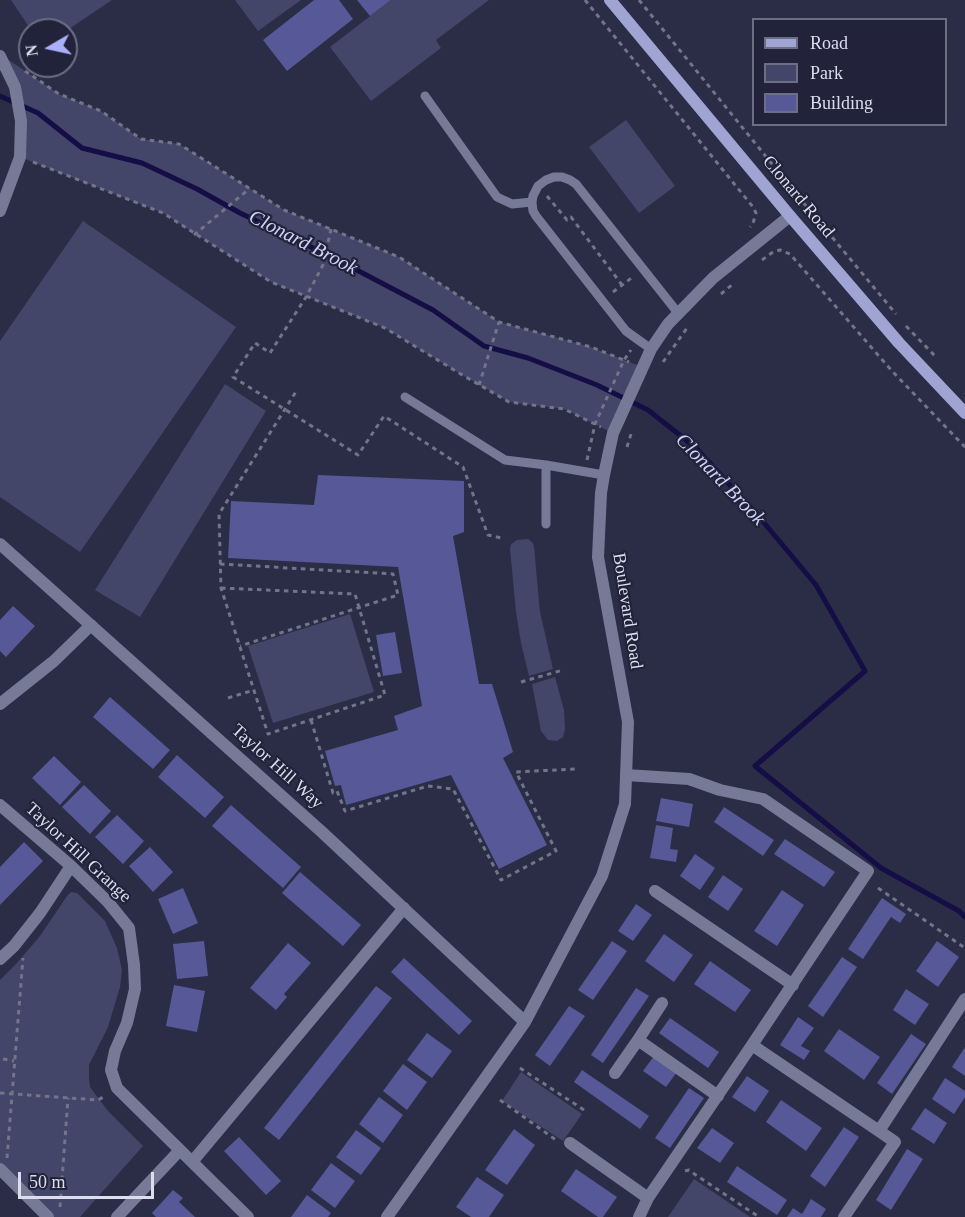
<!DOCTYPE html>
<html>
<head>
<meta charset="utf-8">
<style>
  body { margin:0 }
  #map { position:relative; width:965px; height:1217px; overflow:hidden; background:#2b2d46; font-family:Georgia,serif }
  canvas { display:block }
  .legend { position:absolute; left:752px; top:18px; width:195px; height:108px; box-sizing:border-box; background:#22233b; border:2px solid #6c6e83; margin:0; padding:8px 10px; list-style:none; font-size:18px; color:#dcdeee }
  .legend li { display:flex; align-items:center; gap:12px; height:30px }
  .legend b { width:30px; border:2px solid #6c6e83 }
  .north { position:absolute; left:18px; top:18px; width:60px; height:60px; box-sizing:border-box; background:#22233b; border:2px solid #6c6e83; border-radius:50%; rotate:261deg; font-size:16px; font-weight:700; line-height:24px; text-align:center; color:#dcdeee }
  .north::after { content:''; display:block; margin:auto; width:21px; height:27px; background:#aab0fb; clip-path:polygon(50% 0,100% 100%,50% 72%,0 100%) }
  .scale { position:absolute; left:18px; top:1172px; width:136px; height:27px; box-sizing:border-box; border:3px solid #dcdeee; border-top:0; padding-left:8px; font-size:18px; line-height:21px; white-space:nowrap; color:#dcdeee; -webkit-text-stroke:4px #22233b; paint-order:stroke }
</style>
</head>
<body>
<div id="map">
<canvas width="965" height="1217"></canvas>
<ul class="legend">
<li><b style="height:8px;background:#a0a4d3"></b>Road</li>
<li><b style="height:16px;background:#434569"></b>Park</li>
<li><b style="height:16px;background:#565897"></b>Building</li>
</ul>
<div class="north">N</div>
<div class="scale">50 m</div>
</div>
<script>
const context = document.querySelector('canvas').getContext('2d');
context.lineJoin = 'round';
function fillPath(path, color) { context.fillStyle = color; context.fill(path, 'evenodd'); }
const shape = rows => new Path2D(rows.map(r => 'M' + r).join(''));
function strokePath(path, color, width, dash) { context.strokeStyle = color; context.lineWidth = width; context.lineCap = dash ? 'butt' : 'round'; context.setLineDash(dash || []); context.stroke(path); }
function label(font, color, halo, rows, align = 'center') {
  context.font = font + ' Georgia,serif'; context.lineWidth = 4.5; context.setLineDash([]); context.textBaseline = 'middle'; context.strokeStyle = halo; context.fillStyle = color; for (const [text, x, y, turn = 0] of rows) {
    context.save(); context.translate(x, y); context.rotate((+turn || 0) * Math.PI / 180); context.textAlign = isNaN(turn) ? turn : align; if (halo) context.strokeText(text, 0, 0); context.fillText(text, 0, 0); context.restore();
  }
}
const green = shape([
  [11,0,112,0,66,31,31,30],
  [235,0,301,0,258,31],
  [391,0,489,0,436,40,441,48,371,101,330,47],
  [0,54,59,94,101,111,141,139,179,144,284,210,399,257,499,322,591,347,642,367,613,433,564,409,509,402,459,373,385,328,271,282,163,213,20,157,21,121],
  [626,120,675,186,639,213,589,147],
  [83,221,236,327,80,552,0,497,0,341],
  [225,384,266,411,140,617,95,590],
  [528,539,533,543,534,547,540,612,553,669,529,676,521,643,516,612,510,549,511,544,517,540],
  [350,614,374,692,273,723,248,646],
  [555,677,564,710,565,729,563,737,557,741,548,740,541,731,532,684],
  [71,892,77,893,105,921,117,948,122,970,120,987,108,1027,89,1065,89,1078,90,1087,108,1111,143,1146,80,1217,53,1217,0,1163,0,980,16,964,40,936,67,896],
  [521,1072,582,1114,563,1141,502,1101],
  [694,1179,750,1217,668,1217]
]);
const stream = shape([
  [0,96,38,113,82,148,142,163,197,189,240,213,332,257,433,310,484,346,528,358,597,385,648,410,695,447,760,518,816,585,865,671,755,766,881,868,959,911,965,917]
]);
const building = shape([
  [314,0,339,0,353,19,287,71,263,40],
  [357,0,391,0,370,16],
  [318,475,464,481,464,532,453,536,479,684,492,684,513,752,503,758,547,845,499,869,451,775,346,805,341,785,335,786,325,751,398,730,394,716,422,706,398,567,228,558,231,501,314,505],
  [13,606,35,626,6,657,0,651,0,620],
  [395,632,402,673,383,676,376,635],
  [110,697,170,750,153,769,93,717],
  [177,755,224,797,205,818,158,777],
  [54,756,81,782,60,805,32,778],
  [84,785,111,811,90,834,62,807],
  [661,798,693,804,689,827,656,821],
  [231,805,301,867,283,888,212,826],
  [724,807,774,840,763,856,714,822],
  [117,815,144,841,123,864,95,837],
  [656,825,673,828,670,849,678,850,676,862,650,858],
  [785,839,835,872,824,887,774,854],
  [24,842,43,861,0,905,0,867],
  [150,847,173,872,153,892,129,866],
  [695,854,715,868,700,890,680,876],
  [300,872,361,925,343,946,282,893],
  [723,875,743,889,728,911,708,897],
  [183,888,198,923,173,934,158,899],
  [782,890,804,905,777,946,754,931],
  [882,898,906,914,900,923,891,917,863,959,848,949],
  [636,904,652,915,633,941,618,931],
  [664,934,693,955,674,982,645,961],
  [204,941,208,976,177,979,173,944],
  [612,941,627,951,593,1000,578,990],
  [937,941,959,957,938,987,916,971],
  [288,943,311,963,284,994,287,997,276,1010,250,988],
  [842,957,857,967,823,1017,808,1006],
  [404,958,472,1021,459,1035,391,972],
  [710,961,751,990,735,1012,694,984],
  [174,985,205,991,197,1032,166,1026],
  [376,986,392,998,279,1140,264,1128],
  [636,988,649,996,603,1063,591,1055],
  [906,989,929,1004,915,1025,893,1010],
  [569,1006,585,1016,550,1066,535,1055],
  [798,1017,814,1028,801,1046,810,1051,804,1060,780,1045],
  [670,1018,719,1052,708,1068,659,1033],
  [839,1029,880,1057,864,1080,824,1051],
  [427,1033,452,1051,432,1078,407,1060],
  [911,1034,926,1044,892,1094,877,1083],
  [965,1047,965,1076,952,1067],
  [654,1056,677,1072,666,1087,643,1071],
  [403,1064,427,1082,407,1110,383,1091],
  [582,1070,649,1116,640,1129,574,1082],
  [747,1076,769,1091,755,1112,732,1097],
  [945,1078,965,1091,965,1097,954,1114,932,1099],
  [689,1088,704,1098,670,1148,655,1138],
  [379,1097,403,1115,383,1143,359,1124],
  [781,1100,822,1128,806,1151,766,1122],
  [925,1108,947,1123,934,1144,911,1129],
  [844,1127,859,1137,825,1187,810,1176],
  [712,1128,734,1143,720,1163,697,1148],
  [514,1129,535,1145,507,1185,485,1170],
  [356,1130,381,1148,361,1175,336,1157],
  [239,1137,281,1181,266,1195,224,1151],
  [907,1149,923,1159,891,1210,876,1200],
  [331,1163,355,1181,335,1208,311,1190],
  [737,1166,787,1200,777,1215,727,1182],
  [576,1169,617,1197,603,1217,598,1217,561,1191],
  [477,1177,504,1195,489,1217,471,1217,456,1207],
  [173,1190,183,1198,179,1202,195,1217,156,1217,152,1213],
  [307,1195,331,1213,328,1217,291,1217],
  [811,1199,826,1209,821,1217,787,1217,793,1208,802,1214]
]);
const path = shape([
  [585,0,753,207,756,213,753,223,750,227],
  [639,0,802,201,896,314],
  [25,71,59,94,101,111,141,139,179,144,284,210,399,257,499,322,591,347,629,362],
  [33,162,163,213,271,282,385,328,459,373,509,402,564,409,601,427],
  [547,196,567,220,571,217,622,285],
  [331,229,323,265,306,297,270,353,255,343,233,377,358,455,384,416,463,467,488,535,501,538],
  [194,235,249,189],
  [762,260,773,252,780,250,790,254,892,371,965,447],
  [613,292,634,276],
  [721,294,734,283],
  [906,326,935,356],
  [663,362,687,328],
  [479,385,499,322],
  [627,447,632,431],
  [587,460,595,424,624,360,631,350],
  [220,564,393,574,398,595,240,646],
  [221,588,355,594,385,695,268,734,221,588,219,514,297,390],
  [521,682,563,670],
  [228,698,254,690],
  [311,720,333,793,337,791,345,811,428,786,453,789,501,880,556,851,516,772,575,769],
  [878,888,965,948],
  [3,1059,14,1061],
  [520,1068,587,1112],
  [0,1093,98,1100,105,1096],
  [500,1100,556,1140],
  [7,1158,23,958],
  [685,1171,689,1170,693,1173,759,1217],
  [60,1207,68,1098]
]);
const lane = shape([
  [425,96,497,197,512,204,532,202],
  [651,349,626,331,536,216,533,211,532,202,533,196,538,186,546,180,554,177,562,177,570,180,576,184,678,313],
  [405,397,505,460,546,465,604,475],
  [546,524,546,465]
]);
const street = shape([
  [0,56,15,87,21,121,20,157,0,211],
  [0,544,323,833,525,1022],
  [0,704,54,661,91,625],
  [626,775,689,779,720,790,763,799,868,871,752,1045],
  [0,805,71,866,108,902,129,928,134,965,135,989,127,1023,115,1051,111,1070,117,1088,248,1217],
  [655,891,793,985],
  [0,959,14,946,40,913,71,866],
  [638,1040,662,1003],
  [615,1073,638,1040,718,1096],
  [570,1143,648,1198],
  [192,1162,404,908],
  [0,1169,48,1217],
  [117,1217,180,1150],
  [387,1217,525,1022,602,876,625,804,628,722,598,557,601,493,604,475,613,433,651,349,668,324,713,278,790,216],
  [639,1217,648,1198,752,1045,879,1131],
  [844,1217,895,1142,879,1131,965,999]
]);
const secondary = shape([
  [610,0,790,216,899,343,965,413]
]);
const streetNames = [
  ["Clonard Road",798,197,50],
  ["Boulevard Road",627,611,81],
  ["Taylor Hill Way",277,767,42],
  ["Taylor Hill Grange",78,853,43]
];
const waterNames = [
  ["Clonard Brook",303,243,27],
  ["Clonard Brook",720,480,46]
];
fillPath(green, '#434569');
strokePath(stream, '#150d45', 5);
fillPath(building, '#565897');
strokePath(path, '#727489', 3, [4.5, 4.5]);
strokePath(lane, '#777a97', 9);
strokePath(street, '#777a97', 12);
strokePath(secondary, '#a0a4d3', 12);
label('18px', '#dcdeee', '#22233b', streetNames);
label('italic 20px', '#ced2f7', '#22233b', waterNames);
</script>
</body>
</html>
